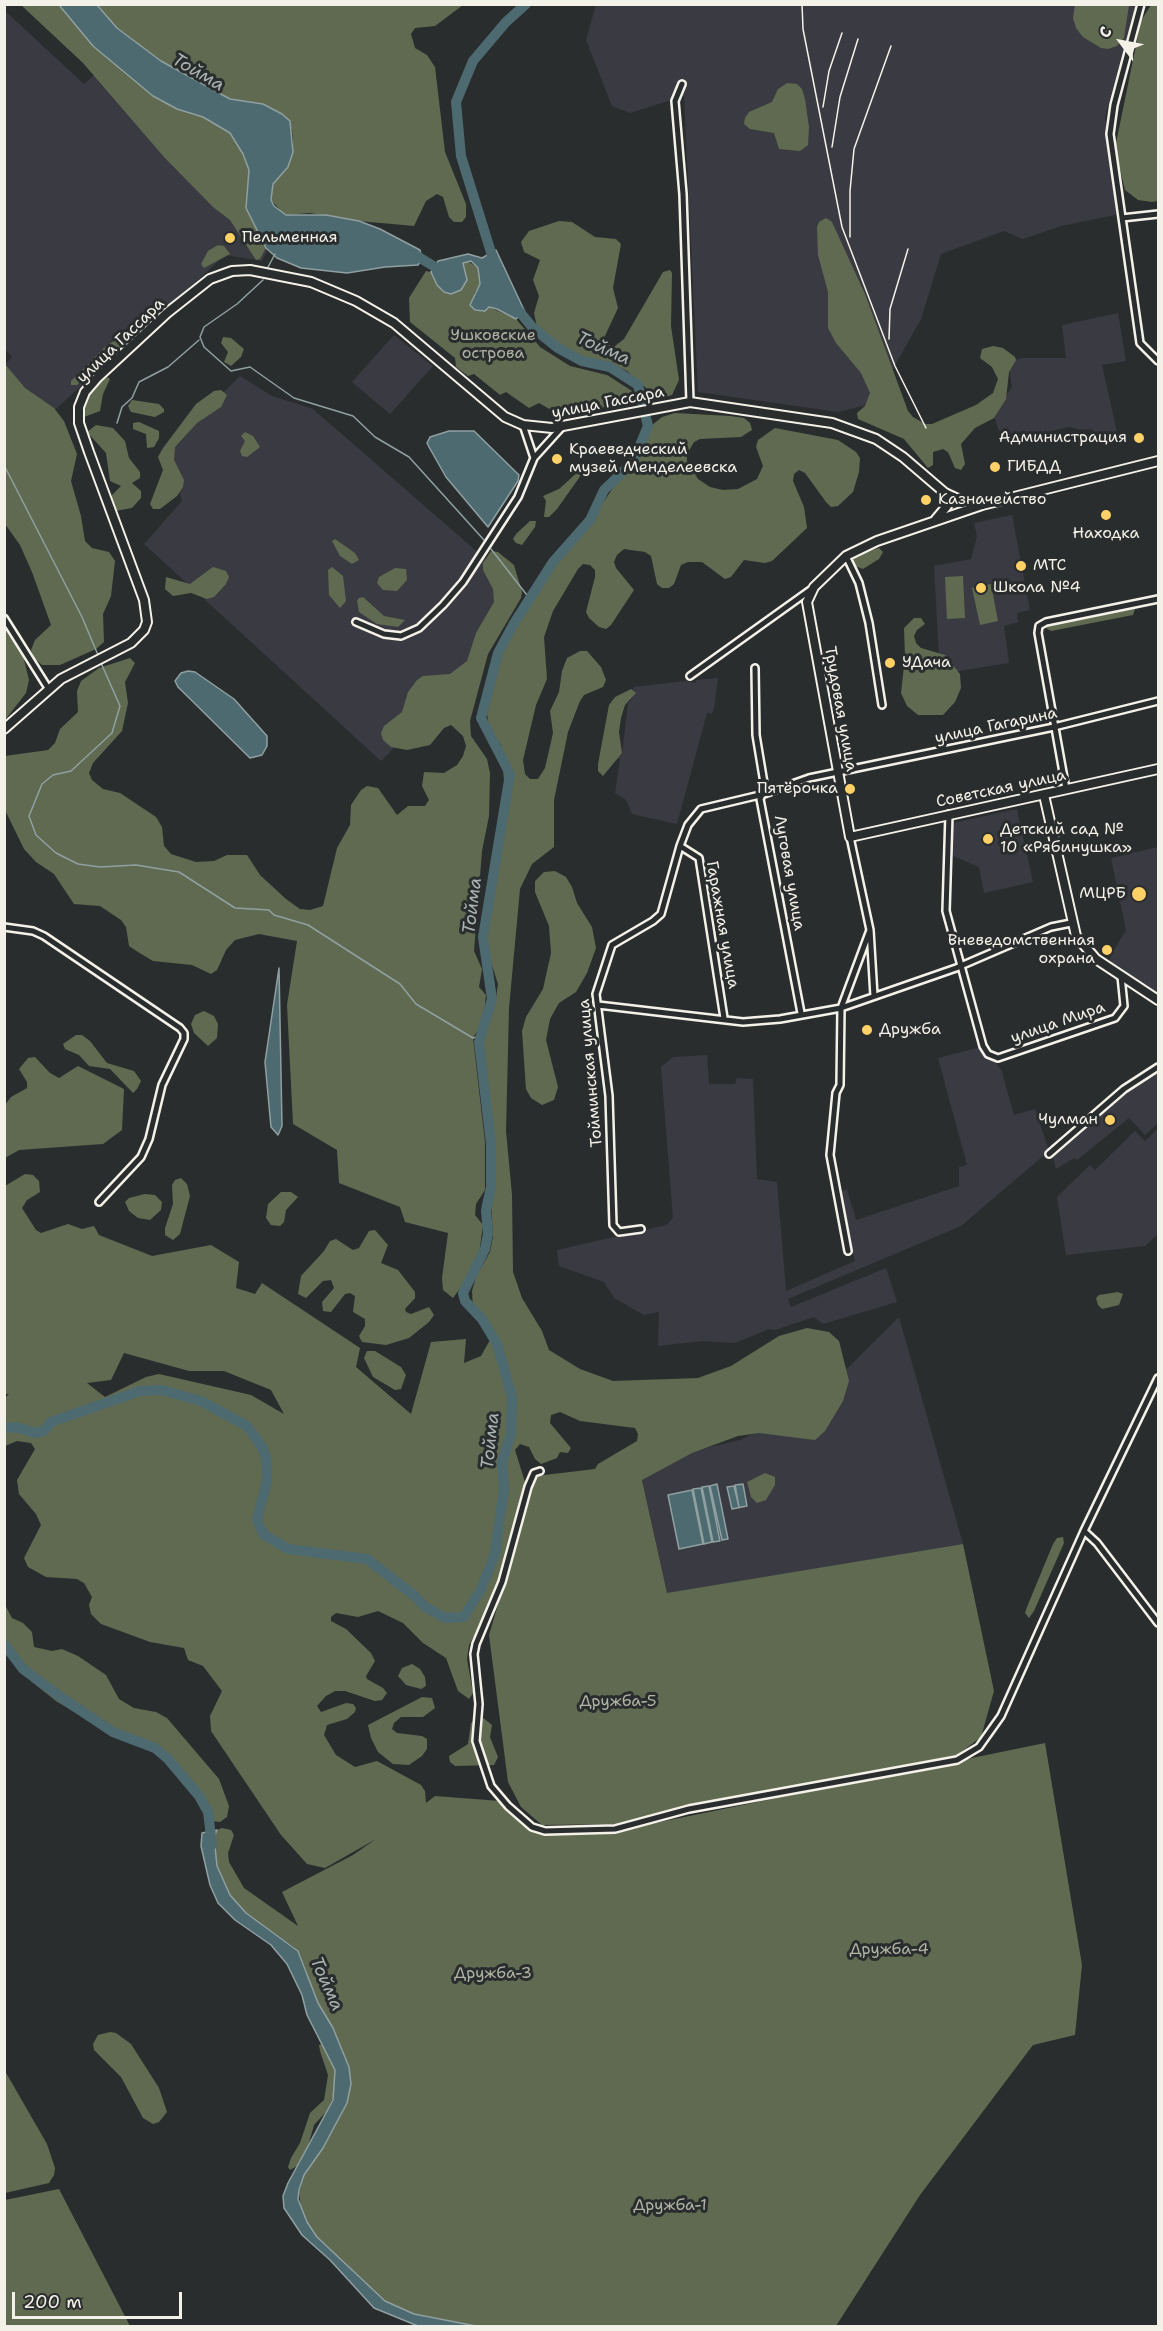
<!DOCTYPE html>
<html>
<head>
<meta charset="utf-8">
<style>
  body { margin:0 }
  #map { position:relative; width:1163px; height:2331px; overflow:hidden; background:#2a2d2e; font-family:"Shantell Sans",sans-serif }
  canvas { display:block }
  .frame { position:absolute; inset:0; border:6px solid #f4f1e8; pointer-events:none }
  .north { position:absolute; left:1091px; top:12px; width:60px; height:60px; -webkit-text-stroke:4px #2a2d2e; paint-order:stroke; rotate:302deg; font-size:16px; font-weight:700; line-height:24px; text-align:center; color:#f4f1e8 }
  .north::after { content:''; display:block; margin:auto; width:21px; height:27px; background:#f4f1e8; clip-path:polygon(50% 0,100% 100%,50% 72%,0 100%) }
  .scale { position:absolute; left:12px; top:2292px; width:170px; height:27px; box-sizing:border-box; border:3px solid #f4f1e8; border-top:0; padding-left:8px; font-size:18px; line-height:21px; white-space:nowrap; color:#f4f1e8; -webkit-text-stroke:4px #2a2d2e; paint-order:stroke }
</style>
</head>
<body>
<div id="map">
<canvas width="1163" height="2331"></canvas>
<div class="frame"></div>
<div class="north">С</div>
<div class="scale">200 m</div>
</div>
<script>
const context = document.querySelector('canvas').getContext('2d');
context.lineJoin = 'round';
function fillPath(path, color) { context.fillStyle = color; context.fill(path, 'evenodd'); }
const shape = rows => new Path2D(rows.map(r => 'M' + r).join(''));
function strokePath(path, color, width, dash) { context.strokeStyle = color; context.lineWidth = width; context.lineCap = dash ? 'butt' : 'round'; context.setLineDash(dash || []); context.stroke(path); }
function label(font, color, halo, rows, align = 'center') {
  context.font = font + ' "Shantell Sans",sans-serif'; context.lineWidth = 6; context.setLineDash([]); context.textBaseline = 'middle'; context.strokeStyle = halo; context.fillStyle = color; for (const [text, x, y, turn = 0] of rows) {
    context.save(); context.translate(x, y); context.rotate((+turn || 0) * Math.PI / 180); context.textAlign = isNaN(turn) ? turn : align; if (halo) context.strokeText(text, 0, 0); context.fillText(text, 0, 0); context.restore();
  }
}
const built = shape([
  [596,5,1136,5,1105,117,1120,214,1061,226,1023,239,1004,231,941,254,921,319,874,403,838,412,698,392,684,96,630,113,612,106,586,40],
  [4,10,84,84,100,70,263,238,267,251,262,261,225,255,47,417,5,365,12,357,4,348],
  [1118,313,1126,361,1102,365,1117,432,1096,437,1092,429,1082,430,1069,427,1025,437,1023,431,1001,436,993,414,1012,387,1008,362,1022,358,1066,358,1062,325],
  [394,335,433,366,390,414,352,382],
  [240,376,272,396,313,409,513,583,475,665,381,761,144,544,182,501,166,449],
  [1012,515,1030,610,1017,613,1018,622,1004,626,1009,663,940,674,934,566,971,559,977,536,974,523],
  [718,678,714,708,712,714,707,713,677,824,632,814,626,800,615,793,620,759,614,758,615,754,622,754,628,703,632,699,633,687,686,681,696,683,696,680],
  [1017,809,1033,882,984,893,979,867,951,855,953,823],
  [1158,847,1158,993,1110,962,1111,955,1126,930,1111,858],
  [981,1047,1001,1069,1014,1115,1035,1109,1049,1151,961,1226,788,1299,791,1307,886,1268,897,1302,823,1324,814,1317,775,1330,769,1329,735,1343,702,1341,658,1346,659,1312,644,1315,614,1298,604,1282,559,1266,557,1250,666,1225,673,1218,661,1067,673,1057,707,1055,709,1084,735,1084,737,1078,753,1079,757,1179,777,1182,786,1291,855,1261,839,1192,847,1189,856,1220,959,1186,959,1167,967,1165,938,1058],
  [1158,1070,1158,1123,1145,1135,1129,1118,1077,1160,1074,1158,1056,1169,1053,1157,1119,1098],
  [1158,1128,1158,1234,1145,1246,1066,1255,1057,1197,1090,1165,1095,1170,1135,1131,1145,1141],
  [899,1317,963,1544,667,1594,641,1474,642,1463,740,1440,807,1408]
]);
const green = shape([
  [21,5,59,5,93,46,153,96,177,109,203,117,230,133,243,154,249,170,246,208,266,248,260,259,256,260,230,220,213,207,164,157,83,63],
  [97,5,463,5,435,26,415,28,411,34,415,48,427,55,435,67,445,152,466,204,466,217,462,222,454,222,449,217,443,197,437,194,426,201,414,226,359,221,310,213,286,215,282,212,271,200,270,193,273,184,288,167,293,152,293,140,292,130,282,114,263,104,230,99,161,61,117,28],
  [1075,5,1129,5,1124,38,1117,46,1108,49,1101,48,1083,37,1076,28,1073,18],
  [1151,5,1158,5,1158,201,1152,202,1138,200,1125,190,1115,148,1141,21],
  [787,83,797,84,802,89,805,99,809,127,808,145,800,151,779,149,774,133,750,129,744,124,745,118,749,112,772,102,778,89],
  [826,218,832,222,865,294,908,411,913,417,925,424,932,424,976,405,993,393,998,379,992,367,980,358,982,349,993,346,1003,348,1015,357,1016,360,1009,372,1006,399,994,418,975,428,961,444,965,464,961,470,955,468,948,452,943,449,933,452,933,465,928,468,904,439,858,419,857,413,865,406,870,393,861,373,836,343,828,328,828,292,818,255,817,227,819,222],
  [559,221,572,222,595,237,616,239,621,244,613,288,618,308,603,340,611,346,615,346,624,339,663,272,670,270,672,273,671,326,679,380,672,395,662,398,655,396,627,371,612,364,582,357,546,337,537,327,534,313,539,296,533,280,540,260,524,252,521,242,529,231],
  [218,245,224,246,230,254,204,268,201,264,208,251],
  [466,260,478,268,480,284,474,294,489,307,516,319,540,347,570,366,607,375,632,391,635,402,560,415,539,403,529,408,506,392,500,395,474,374,468,376,456,367,455,358,410,322,409,298,426,271,431,272,437,285,467,280,462,263],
  [121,337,124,337,124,343,77,385,71,385,71,381,106,346],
  [223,337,231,338,244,349,241,357,231,366,224,362,228,352,221,343],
  [4,363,25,388,54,408,64,421,77,454,71,481,81,516,85,541,92,548,109,552,115,561,111,596,103,614,104,642,96,649,60,665,42,665,34,658,31,650,35,640,51,625,32,572,20,545,5,524],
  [107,377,110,379,103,394,100,411,84,417,81,412,85,400,98,383],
  [221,390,227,395,221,407,197,423,175,447,174,460,184,480,183,487,177,496,160,509,153,509,150,504,163,470,158,457,163,448,196,404,214,391],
  [132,400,159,404,164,409,164,412,155,417,131,412,128,406],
  [675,413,730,416,744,418,750,423,752,430,741,437,700,439,694,442,687,454,687,461,698,479,710,487,723,490,738,489,757,479,763,466,756,447,758,440,775,428,838,440,856,452,860,458,859,472,853,492,838,506,831,507,826,502,805,473,799,470,794,474,793,481,804,507,807,528,772,561,765,563,744,560,731,577,725,579,702,562,688,562,681,565,674,584,669,588,662,588,657,584,651,556,645,552,624,549,617,555,614,562,616,568,634,590,611,625,606,629,599,627,589,618,586,612,595,577,595,570,590,565,583,564,578,569,553,611,544,637,547,679,536,705,523,760,525,774,530,779,538,779,545,768,553,733,550,711,559,692,562,671,567,658,580,651,587,651,601,667,606,680,603,687,584,695,580,701,568,732,554,800,554,847,532,864,520,889,509,1008,506,1131,512,1195,513,1272,522,1298,542,1331,549,1350,580,1369,613,1381,698,1378,731,1366,779,1336,807,1328,829,1332,839,1341,849,1381,843,1401,825,1431,815,1440,759,1433,738,1436,692,1453,642,1480,667,1593,963,1544,994,1691,981,1737,956,1756,617,1824,542,1825,521,1807,508,1782,489,1635,536,1476,595,1469,598,1464,637,1441,638,1434,635,1428,580,1421,560,1412,551,1415,550,1423,571,1448,568,1453,560,1452,557,1458,541,1464,535,1459,529,1447,520,1444,515,1450,525,1482,497,1596,469,1645,467,1659,473,1693,469,1699,458,1691,446,1658,423,1643,403,1623,378,1611,358,1617,336,1613,331,1617,331,1621,346,1629,371,1653,375,1661,366,1676,367,1679,383,1688,387,1693,382,1700,375,1701,345,1691,335,1691,326,1696,317,1706,321,1712,346,1703,353,1704,356,1708,355,1712,347,1719,327,1725,324,1735,336,1755,355,1767,377,1761,421,1785,425,1791,426,1803,435,1796,500,1801,537,1832,626,1829,1045,1743,1082,1965,1075,2035,1033,2045,920,2195,836,2326,476,2326,414,2314,385,2301,317,2237,308,2225,301,2208,299,2193,304,2175,323,2148,347,2103,351,2084,349,2067,333,2028,318,2003,300,1954,294,1947,245,1913,230,1895,217,1866,214,1837,217,1830,222,1828,231,1830,234,1835,228,1853,229,1862,244,1888,298,1926,282,1892,353,1855,376,1839,325,1868,307,1864,281,1835,211,1731,210,1716,222,1691,203,1666,188,1660,184,1648,150,1642,101,1624,91,1614,89,1605,92,1597,84,1583,77,1579,46,1577,28,1567,24,1558,41,1525,36,1514,19,1494,17,1480,35,1449,31,1443,17,1441,5,1446,5,1398,9,1394,5,1394,5,1186,25,1174,33,1175,39,1181,40,1192,27,1200,22,1208,36,1230,41,1233,68,1224,82,1229,94,1226,99,1235,152,1256,211,1245,239,1262,236,1288,255,1294,262,1283,360,1348,356,1367,411,1414,431,1342,466,1339,464,1363,481,1356,490,1340,473,1309,472,1291,476,1277,490,1252,493,1237,482,1046,495,1005,498,984,483,937,486,890,505,792,501,745,489,728,487,714,500,658,545,574,564,551,582,535,618,480,634,467,642,454,651,426,662,417],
  [124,1353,189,1371,224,1371,271,1390,284,1414,251,1395,159,1374,146,1377,105,1397,87,1383,111,1380],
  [139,422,159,431,159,438,154,447,147,448,146,434,133,429,133,423],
  [96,425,113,428,125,441,129,458,140,472,140,478,132,483,141,491,141,498,132,508,115,511,112,509,112,495,121,486,110,481,106,453,87,432],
  [245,432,253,436,260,447,247,457,242,456,240,451,245,441,241,436],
  [586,468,557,509,549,517,544,517,546,501,543,496,559,489,580,470],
  [530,521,536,521,535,527,522,545,516,543,513,539,516,534],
  [335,539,355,553,359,560,352,564,340,556,332,541],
  [879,548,883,552,879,559,863,569,855,566,853,560,857,555],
  [491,551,498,552,514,565,522,592,521,598,488,654,470,721,471,736,487,759,490,773,489,816,482,851,474,951,482,969,479,987,486,995,483,1022,473,1038,485,1142,485,1190,476,1204,475,1215,483,1225,479,1254,469,1276,453,1298,443,1290,442,1278,448,1233,405,1222,400,1207,339,1183,337,1150,293,1124,287,1005,297,941,259,934,235,940,226,950,217,970,211,974,192,965,153,961,138,952,129,946,126,927,121,920,100,906,74,904,54,874,36,862,24,849,5,810,5,756,48,750,55,743,60,729,78,712,77,691,81,681,99,668,130,658,135,663,125,682,128,703,122,731,93,763,89,773,92,780,103,789,120,793,156,817,162,827,164,846,171,854,196,862,214,861,227,855,247,855,260,875,286,899,300,909,310,910,323,906,337,848,350,825,351,805,361,790,367,786,378,788,397,815,408,806,425,806,429,800,422,786,424,772,444,773,457,765,463,756,466,746,463,736,451,725,444,728,430,745,407,750,391,747,383,740,381,733,384,726,402,712,408,692,417,680,423,676,450,674,467,661,476,633,494,602,493,589,483,570,483,563],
  [213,567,226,571,229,577,226,584,214,597,207,599,191,593,173,596,165,589,166,577,190,584],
  [332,567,343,576,346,601,340,608,329,595,328,570],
  [395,568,406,569,407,580,397,591,383,590,377,583,379,577],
  [963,576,965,618,947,619,945,577],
  [991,584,998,621,980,625,972,588],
  [363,597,384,616,405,620,398,627,377,624,359,612,357,601,359,598],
  [1129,607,1135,609,1133,615,1051,631,1046,628,1047,624],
  [914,618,921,618,925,624,917,630,914,636,916,643,921,648,945,655,960,674,961,688,955,702,943,715,918,715,907,706,901,693,905,657,904,628],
  [4,628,23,656,29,680,26,693,5,720],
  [631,689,636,693,625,705,621,718,619,732,622,753,603,776,598,771,598,764,609,705,615,697],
  [555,871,566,877,572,887,577,903,592,927,596,948,587,973,576,992,559,1003,550,1019,546,1040,558,1087,554,1100,542,1105,531,1098,526,1089,522,1031,526,1017,543,989,551,953,549,926,535,892,535,881,544,872],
  [204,1011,214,1016,218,1024,217,1038,208,1046,194,1033,191,1024,195,1015],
  [76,1035,82,1035,90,1041,107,1063,134,1071,141,1081,137,1089,133,1093,110,1069,89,1066,79,1055,65,1049,63,1044],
  [35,1057,50,1073,59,1078,78,1066,124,1089,122,1130,103,1144,19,1150,5,1158,5,1105,11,1097,27,1088,27,1082,19,1069,28,1058],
  [181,1178,187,1184,190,1196,180,1234,173,1240,165,1235,165,1228,173,1204,172,1185,175,1180],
  [281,1192,291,1192,298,1197,286,1210,284,1222,280,1226,271,1225,266,1218,268,1204],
  [145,1194,155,1195,162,1202,161,1210,150,1220,138,1218,129,1211,125,1202,129,1198],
  [375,1230,388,1245,381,1263,398,1270,415,1292,415,1298,405,1309,406,1312,411,1314,429,1307,434,1315,429,1322,409,1338,386,1345,362,1342,359,1336,365,1326,365,1319,353,1312,355,1296,350,1293,345,1294,331,1312,323,1311,322,1302,334,1288,331,1280,323,1281,306,1298,298,1294,301,1276,324,1251,330,1241,336,1239,353,1250,359,1248,369,1231],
  [1118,1292,1123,1294,1119,1305,1102,1309,1098,1305,1096,1298,1099,1295],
  [367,1351,375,1351,401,1367,406,1375,401,1389,395,1390,373,1377,364,1358],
  [765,1473,775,1477,775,1485,766,1500,757,1503,751,1497,747,1482],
  [1063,1537,1064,1543,1034,1611,1029,1618,1025,1613,1027,1607,1053,1544,1057,1538],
  [5,1605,12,1618,23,1623,32,1632,34,1647,52,1651,62,1649,78,1656,106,1675,119,1699,134,1708,156,1712,167,1718,219,1779,229,1806,227,1817,220,1822,211,1821,200,1794,160,1755,133,1740,99,1727,56,1701,32,1682,5,1649],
  [412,1664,420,1669,425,1677,426,1686,421,1689,406,1685,398,1676,402,1668],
  [422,1697,432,1698,435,1708,423,1717,401,1717,394,1723,392,1729,397,1733,422,1736,427,1739,427,1749,422,1756,409,1765,393,1764,378,1752,371,1738,368,1725],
  [482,1717,492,1725,490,1737,498,1757,494,1765,455,1766,450,1762,449,1756,468,1744,471,1723,477,1717],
  [110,2032,116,2033,131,2044,159,2088,167,2112,159,2122,153,2124,143,2118,121,2077,94,2050,93,2044,98,2035],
  [322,2044,335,2070,336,2092,326,2112,314,2125,308,2146,297,2166,290,2170,288,2167,291,2158,300,2143,310,2113,324,2100,328,2075,320,2051,319,2045],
  [5,2071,47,2144,55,2168,54,2175,49,2183,5,2193],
  [59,2189,130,2326,5,2326,5,2200]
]);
const water = shape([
  [59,5,97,5,117,28,161,61,230,99,263,104,282,114,290,121,293,152,288,167,273,184,271,200,274,206,286,215,326,215,359,221,380,229,420,250,422,259,418,265,385,267,347,273,301,268,277,258,266,248,246,208,249,170,243,154,230,133,203,117,177,109,153,96,93,46,59,5],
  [496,250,525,312,516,319,497,309,489,307,485,311,475,310,470,305,480,284,478,268,471,261,463,263,467,280,461,290,451,294,444,292,437,285,431,272,438,261,468,254,482,258,496,250],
  [449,431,474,431,519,475,518,481,488,527,446,477,429,447,427,443,430,437,449,431],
  [188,671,195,672,234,699,267,736,267,746,262,755,250,758,178,687,175,681,181,673,188,671],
  [279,968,282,1126,278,1135,271,1127,265,1062,279,968],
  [717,1484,728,1539,722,1540,710,1486,717,1484],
  [743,1484,747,1506,732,1509,727,1487,734,1486,739,1507,735,1485,743,1484],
  [709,1486,720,1541,713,1542,702,1487,709,1486],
  [701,1488,712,1542,704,1544,693,1489,701,1488],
  [692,1490,703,1544,679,1549,668,1495,692,1490],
  [217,1830,214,1837,217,1866,230,1895,246,1913,298,1951,318,2003,333,2028,349,2067,351,2084,347,2103,323,2148,304,2175,299,2190,298,2199,307,2222,317,2237,385,2301,414,2314,476,2326,418,2326,374,2308,330,2260,302,2235,284,2208,283,2196,288,2183,333,2100,335,2070,307,2015,302,1995,287,1964,271,1945,235,1920,218,1903,210,1885,201,1846,202,1833,217,1830]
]);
const stream = shape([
  [267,269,275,254],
  [263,280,237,304,204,327,200,337,204,347,231,371,250,367,294,398,353,416,375,437,409,457,484,540],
  [117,423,122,407,132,398,139,382,168,367,199,340],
  [4,465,82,617,98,655],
  [491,549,530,599],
  [101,663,120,706,112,733,71,771,53,775,42,784,29,816,36,835,56,853,78,864,100,867,136,865,179,872,235,908,269,910,274,915,308,925,400,984,416,1004,473,1038,480,1036]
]);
const river = shape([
  [412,253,440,270,447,266],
  [494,262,461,156,456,102,473,61,506,22,526,4],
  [4,1427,20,1428,34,1433,44,1431,51,1422,140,1391,162,1390,201,1401,247,1426,262,1447,266,1458,267,1481,257,1519,263,1534,288,1549,367,1559,416,1597,424,1606,445,1618,464,1617,481,1589,495,1554,497,1537,504,1489,502,1461,511,1435,512,1397,497,1344,482,1319,465,1301,463,1293,485,1249,488,1234,486,1210,491,1187,491,1144,479,1042,492,999,483,937,510,774,481,718,498,653,513,625,553,562,590,520,604,490,633,462,648,426,638,385,610,367,582,361,558,348,533,328,514,305],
  [4,1644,23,1669,62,1698,113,1732,155,1748,168,1759,199,1796,208,1812,212,1845]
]);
const street = shape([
  [1141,4,1114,105,1110,134,1140,343,1158,361],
  [682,84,675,101,683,194,690,402],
  [1122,218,1158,214],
  [523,425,534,458],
  [846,556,859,583,869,623,882,705],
  [4,618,48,688],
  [356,622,384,634,401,636,419,628,443,605,463,582,518,497,534,458,562,427],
  [755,668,756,735,765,789,760,799,801,1013],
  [690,676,813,588],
  [1066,789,1038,633,1039,626,1046,622,1158,599],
  [949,814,946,911,983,1046,988,1054,998,1058,1115,1018,1124,1006,1121,976],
  [850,837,870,930,874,996],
  [680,846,699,858,724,1018],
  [4,927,33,931,44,936,180,1028,184,1033,184,1039,162,1085,149,1139,141,1157,99,1202],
  [598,1005,743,1022,780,1019,841,1008,956,968,1051,927,1071,923],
  [1049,1154,1124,1089,1158,1067],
  [641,1229,619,1232,613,1225,609,1096,596,994,612,945,653,921,661,914,680,846,688,825,701,809,764,794,809,778,1054,727,1158,701],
  [848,1251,830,1155,836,1093,840,1085,841,1008,870,930],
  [540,1471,534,1473,528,1487,502,1582,476,1644,474,1654,479,1704,476,1741,491,1786,508,1806,532,1827,545,1831,615,1829,689,1809,957,1760,979,1747,1001,1716,1084,1531,1158,1378],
  [1084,1531,1097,1543,1158,1623]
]);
const secondary = shape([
  [1158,461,982,505,877,541,846,556,814,587,807,602,850,837,1158,769],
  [936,519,947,506,945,493],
  [4,729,61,679,131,643,144,630,147,622,144,600,89,452,79,423,79,407,85,392,98,377,167,313,210,279,232,271,250,270,311,282,356,301,394,323,505,417,523,425,552,428,690,402,832,423,876,439,903,457,945,493,960,500,982,505],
  [1044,795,1076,936,1096,959,1158,1000]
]);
const rail = shape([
  [802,4,803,29,842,227,895,366,926,428],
  [823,107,829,71,842,33],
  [832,147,840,97,858,39],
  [850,237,850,191,854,149,891,46],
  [889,339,890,309,908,249]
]);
const markers = [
  [230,238,6,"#ffd166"],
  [1139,438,6,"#ffd166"],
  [557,459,6,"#ffd166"],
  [995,467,6,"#ffd166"],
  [926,500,6,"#ffd166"],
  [1106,515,6,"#ffd166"],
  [1021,566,6,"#ffd166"],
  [981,588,6,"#ffd166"],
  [890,663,6,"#ffd166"],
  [850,789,6,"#ffd166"],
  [988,839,6,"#ffd166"],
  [1139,894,8,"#ffd166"],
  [1107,950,6,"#ffd166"],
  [867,1030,6,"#ffd166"],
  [1110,1120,6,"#ffd166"]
];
const poiNames = [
  ["Пельменная",242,238],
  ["Администрация",1127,438,"right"],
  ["Краеведческий",569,450],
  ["музей Менделеевска",569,468],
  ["ГИБДД",1007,467],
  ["Казначейство",938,500],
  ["Находка",1106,534,"center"],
  ["МТС",1033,566],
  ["Школа №4",993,588],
  ["УДача",902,663],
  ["Пятёрочка",838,789,"right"],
  ["Детский сад №",1000,830],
  ["10 «Рябинушка»",1000,848],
  ["МЦРБ",1126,894,"right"],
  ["Вневедомственная",1095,941,"right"],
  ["охрана",1095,959,"right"],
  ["Дружба",879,1030],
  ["Чулман",1098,1120,"right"]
];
const parkNames = [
  ["Ушковские",493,336],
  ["острова",493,354],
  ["Дружба-5",618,1702],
  ["Дружба-4",889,1950],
  ["Дружба-3",493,1974],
  ["Дружба-1",670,2206]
];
const streetNames = [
  ["улица Гассара",121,341,-44],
  ["улица Гассара",608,403,-11],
  ["Трудовая улица",840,709,80],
  ["улица Гагарина",996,726,-12],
  ["Советская улица",1001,789,-12],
  ["Луговая улица",789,873,80],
  ["Гаражная улица",722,925,80],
  ["улица Мира",1058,1023,-19],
  ["Тойминская улица",591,1073,-95]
];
const waterNames = [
  ["Тойма",198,73,30],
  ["Тойма",603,349,24],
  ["Тойма",473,906,-83],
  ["Тойма",491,1441,-84],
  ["Тойма",326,1984,66]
];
fillPath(built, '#3a3b42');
fillPath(green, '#606a51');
fillPath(water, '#4d6a71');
strokePath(water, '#90a0a1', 1.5);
strokePath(stream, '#90a0a1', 1.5);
strokePath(river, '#4d6a71', 10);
strokePath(street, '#f4f1e8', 10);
strokePath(secondary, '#f4f1e8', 12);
strokePath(street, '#2a2d2e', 5);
strokePath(secondary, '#2a2d2e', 8);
strokePath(rail, '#f4f1e8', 1.5);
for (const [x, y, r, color] of markers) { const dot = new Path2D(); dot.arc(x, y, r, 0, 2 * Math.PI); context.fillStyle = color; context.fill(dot); strokePath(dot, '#2a2d2e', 2); }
label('16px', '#f4f1e8', '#2a2d2e', poiNames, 'left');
label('16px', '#b1b4a4', '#2a2d2e', parkNames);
label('16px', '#f4f1e8', '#2a2d2e', streetNames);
label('italic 18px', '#a9b4b2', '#2a2d2e', waterNames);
</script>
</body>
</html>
